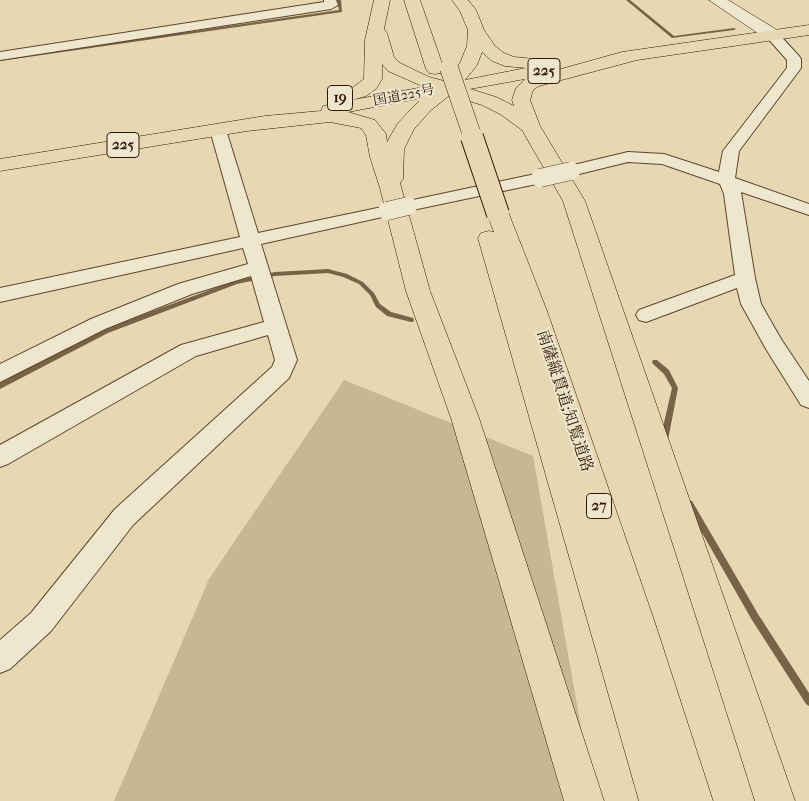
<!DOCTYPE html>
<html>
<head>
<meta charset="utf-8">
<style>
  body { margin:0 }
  canvas { display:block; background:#e7d8b4 }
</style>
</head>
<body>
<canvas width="809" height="801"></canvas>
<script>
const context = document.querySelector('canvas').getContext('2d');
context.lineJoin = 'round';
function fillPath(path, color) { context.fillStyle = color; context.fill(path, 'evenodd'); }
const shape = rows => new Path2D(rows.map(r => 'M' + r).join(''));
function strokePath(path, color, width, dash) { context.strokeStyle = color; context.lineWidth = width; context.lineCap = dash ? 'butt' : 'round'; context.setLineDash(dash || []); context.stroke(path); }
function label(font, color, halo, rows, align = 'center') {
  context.font = font + ' "IM FELL French Canon","Noto Serif JP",serif'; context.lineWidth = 4; context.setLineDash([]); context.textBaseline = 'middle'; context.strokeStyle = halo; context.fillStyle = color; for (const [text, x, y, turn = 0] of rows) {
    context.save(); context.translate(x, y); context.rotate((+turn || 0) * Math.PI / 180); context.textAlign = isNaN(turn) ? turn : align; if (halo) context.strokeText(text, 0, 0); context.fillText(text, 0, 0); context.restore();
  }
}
const green = shape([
  [344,380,533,456,594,801,114,801,209,579]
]);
const stream = shape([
  [337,0,341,0,342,12,0,61,0,59,339,10,337,0],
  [626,0,630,0,674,36,734,28,736,29,734,30,672,38,626,0],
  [328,269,347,274,363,282,374,293,380,304,391,312,413,318,414,320,413,322,411,322,387,316,376,307,370,295,359,284,343,277,328,273,275,276,237,284,108,333,0,389,0,383,104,329,234,281,275,272,328,269],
  [653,360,657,360,669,370,678,388,668,440,667,442,664,443,661,442,660,440,672,388,664,374,653,364,652,362,653,360],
  [689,500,692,501,758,614,809,693,809,706,806,704,752,620,686,505,685,503,686,501,689,500]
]);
const street = shape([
  [324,0,336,0,338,5,331,9,0,60,0,52,324,2,324,0],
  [771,30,776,31,799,56,801,59,801,68,739,151,735,178,809,204,809,215,741,192,755,278,761,304,781,339,809,381,809,408,801,405,766,349,741,304,737,288,646,322,639,320,636,315,639,310,735,275,724,194,720,184,662,164,628,162,571,176,565,175,562,171,565,167,628,152,664,154,719,172,723,151,787,68,787,60,764,34,771,30],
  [218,125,224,127,226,130,258,233,387,206,393,207,396,211,393,215,387,216,261,244,297,360,289,378,133,525,51,631,10,669,0,673,0,640,31,613,115,509,272,367,275,360,268,335,196,356,8,464,0,467,0,445,181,345,264,322,251,276,192,294,105,329,0,382,0,364,91,319,178,284,248,264,243,248,0,302,0,288,240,237,210,130,212,127,218,125],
  [540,173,546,174,549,178,546,182,408,211,402,210,399,206,402,202,408,201,540,173]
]);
const secondary = shape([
  [709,0,728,0,777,30,779,34,777,38,765,38,709,0]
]);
const highway = shape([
  [374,0,390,0,384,29,387,33,394,57,400,63,429,77,444,81,460,63,467,46,468,30,460,11,452,0,468,0,476,10,484,30,495,46,504,53,514,57,545,60,547,65,552,66,554,71,622,52,809,25,809,35,637,60,539,86,533,90,530,100,540,126,585,201,795,801,755,801,563,201,522,130,500,114,482,105,450,95,430,111,414,129,404,149,403,179,400,183,430,291,479,418,604,801,564,801,451,418,406,291,380,188,370,157,366,135,361,128,330,122,247,131,0,171,0,159,265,116,321,111,323,106,333,104,328,99,330,95,352,88,364,79,365,40,374,0],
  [482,52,492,61,505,66,526,68,465,80,477,65,482,52],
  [382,64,388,71,424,87,352,100,366,96,376,89,382,79,382,64],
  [525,79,516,88,512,100,514,106,496,97,470,89,525,79],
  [422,98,398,123,387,142,386,134,375,120,348,112,422,98],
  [404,0,420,0,444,69,441,73,435,74,429,73,426,69,404,0],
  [498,207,506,209,509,214,547,311,654,620,713,801,639,801,478,238,481,233,489,231,494,232,487,214,490,209,498,207]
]);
const streetBridge = shape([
  [540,178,571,171],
  [387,211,408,206]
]);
const highwayBridgeFar1 = shape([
  [449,68,473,138]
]);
const highwayBridge = shape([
  [472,137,498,214]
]);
const farStreetnames = [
  ["国道225号",404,96,-11]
];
const shields = [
  [544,71,32],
  [340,98,25],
  [123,145,32],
  [599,506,25]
];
const shieldNames = [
  ["225",544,71],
  ["19",340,98],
  ["225",123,145],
  ["27",599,506]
];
const streetNames = [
  ["南薩縦貫道;知覧道路",564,401,72]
];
fillPath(green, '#c8b795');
fillPath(stream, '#796347');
strokePath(street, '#5e462d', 2);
strokePath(secondary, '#311600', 1);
strokePath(highway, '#311600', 1);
fillPath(street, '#efe6ce');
fillPath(secondary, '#efe6ce');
fillPath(highway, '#e7d8b4');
strokePath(streetBridge, '#5e462d', 19, []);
strokePath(highwayBridgeFar1, '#311600', 19, []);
strokePath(highwayBridge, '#311600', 24, []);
strokePath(streetBridge, '#efe6ce', 18);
strokePath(highwayBridgeFar1, '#e7d8b4', 18);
strokePath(highwayBridge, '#e7d8b4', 22);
label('14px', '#311600', '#efe6ce', farStreetnames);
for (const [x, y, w] of shields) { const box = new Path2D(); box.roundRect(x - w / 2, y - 12.5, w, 25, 4); context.fillStyle = '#efe6ce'; context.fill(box); strokePath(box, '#311600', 1); }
label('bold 15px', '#311600', null, shieldNames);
label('16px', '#311600', '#efe6ce', streetNames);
</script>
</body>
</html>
